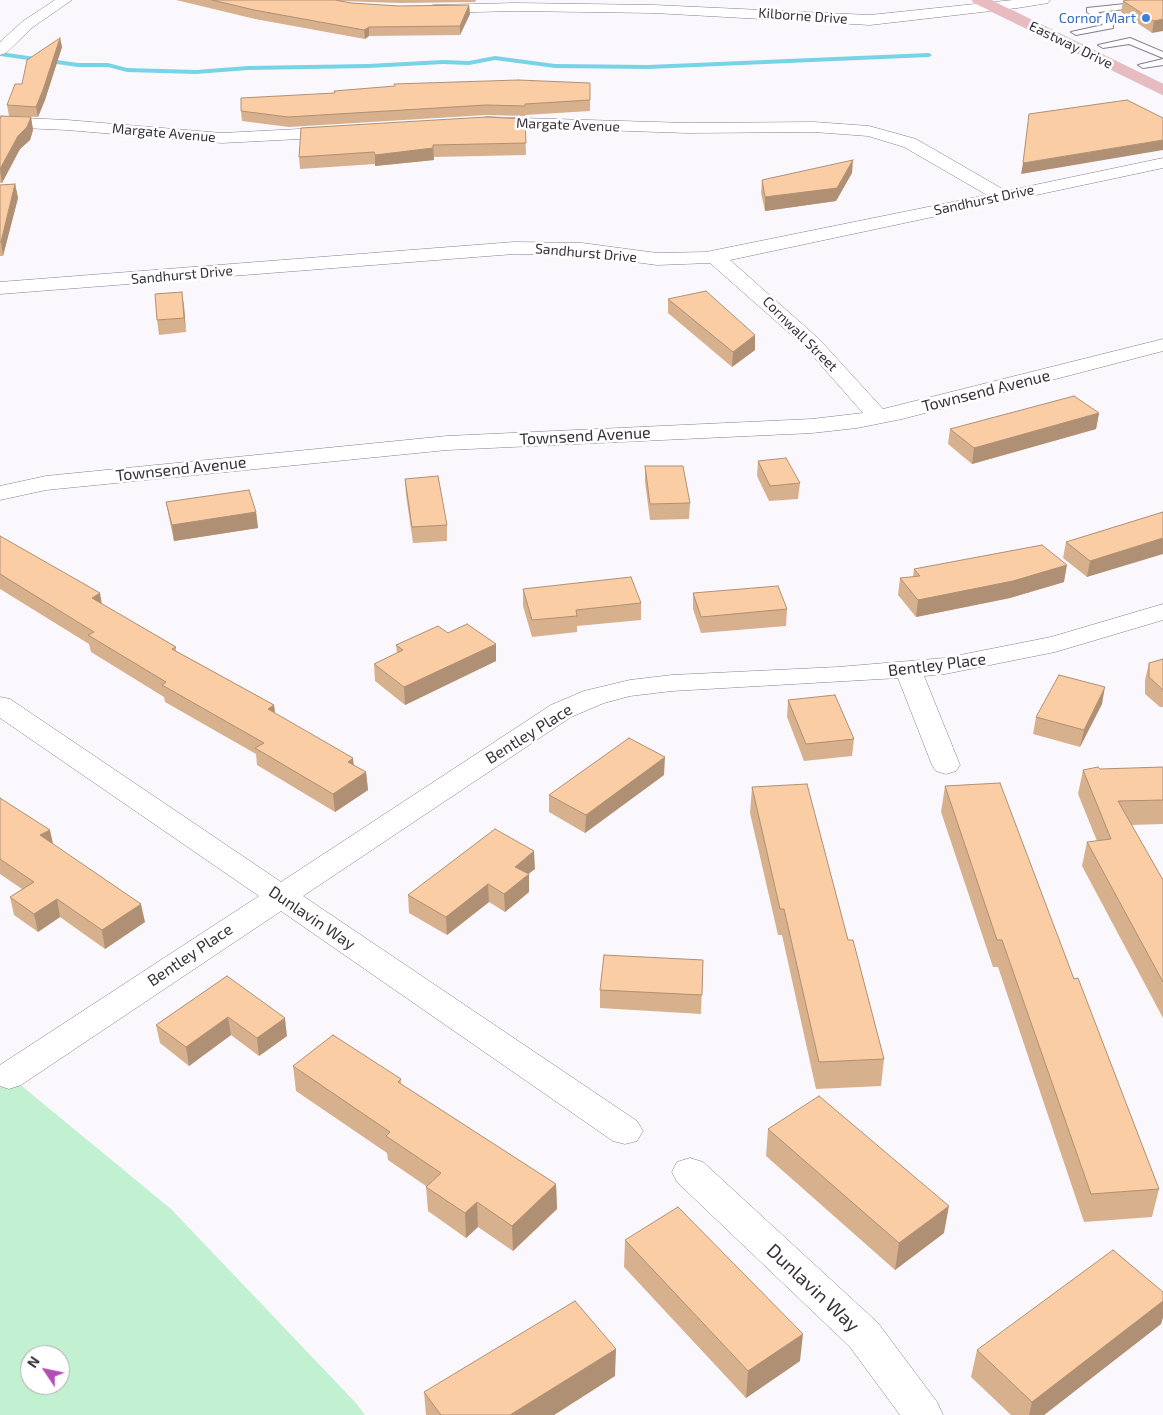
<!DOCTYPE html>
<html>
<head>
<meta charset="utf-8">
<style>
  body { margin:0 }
  #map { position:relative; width:1163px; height:1415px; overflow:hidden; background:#fbf8fd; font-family:"Exo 2",sans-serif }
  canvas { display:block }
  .north { position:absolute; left:20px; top:1345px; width:50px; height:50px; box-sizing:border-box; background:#fff; border:1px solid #afadb0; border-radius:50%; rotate:304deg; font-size:14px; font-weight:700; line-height:20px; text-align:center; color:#37313a }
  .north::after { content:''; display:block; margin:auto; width:18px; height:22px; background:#b24eb3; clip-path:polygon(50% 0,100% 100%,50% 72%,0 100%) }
</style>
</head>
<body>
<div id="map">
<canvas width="1163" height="1415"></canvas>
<div class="north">N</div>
</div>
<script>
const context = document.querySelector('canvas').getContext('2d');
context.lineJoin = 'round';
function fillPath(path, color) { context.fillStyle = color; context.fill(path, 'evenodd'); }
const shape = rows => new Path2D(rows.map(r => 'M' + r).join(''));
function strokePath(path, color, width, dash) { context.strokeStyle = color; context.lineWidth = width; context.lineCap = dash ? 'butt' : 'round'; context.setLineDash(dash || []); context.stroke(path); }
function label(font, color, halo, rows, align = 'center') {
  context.font = font + ' "Exo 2",sans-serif'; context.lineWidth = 5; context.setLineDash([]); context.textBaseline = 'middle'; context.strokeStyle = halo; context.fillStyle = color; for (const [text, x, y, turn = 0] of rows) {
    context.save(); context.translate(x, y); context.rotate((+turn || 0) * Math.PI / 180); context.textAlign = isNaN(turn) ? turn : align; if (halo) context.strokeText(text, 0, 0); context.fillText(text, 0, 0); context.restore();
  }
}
const green = shape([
  [0,1068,171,1209,355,1402,365,1415,0,1415],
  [30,1355,60,1355,60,1385,30,1385]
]);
const stream = shape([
  [0,52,78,63,108,63,127,68,196,70,248,66,368,64,443,60,469,61,495,56,555,64,648,65,929,53,932,55,929,57,648,69,555,68,495,60,469,65,443,64,368,68,248,70,196,74,127,72,108,67,78,67,0,56,0,52]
]);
const lane = shape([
  [1163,0,1163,5,1098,12,1113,24,1113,28,1076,35,1071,32,1103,25,1087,12,1087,8,1163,0],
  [1130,38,1163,52,1163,58,1129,44,1103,48,1098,45,1130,38],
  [1163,59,1163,65,1143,68,1138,65,1163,59]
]);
const street = shape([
  [55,0,72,0,33,27,6,53,0,55,0,42,23,21,55,0],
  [1013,0,1022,1,1024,4,1017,8,870,25,654,13,516,11,433,13,426,9,433,5,516,3,654,5,870,15,1013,0],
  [0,117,67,120,222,133,338,127,344,128,347,132,344,136,338,137,222,143,67,130,0,127,0,117],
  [488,117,688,123,814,122,869,126,916,139,1006,191,1163,158,1163,168,730,260,819,339,883,409,1163,339,1163,351,902,419,857,428,812,433,447,450,46,490,0,500,0,486,46,476,447,436,812,419,863,413,805,347,710,263,657,265,582,255,514,254,0,294,0,282,514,242,582,243,657,253,706,252,987,195,904,147,868,136,814,132,688,133,482,126,480,122,482,118,488,117],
  [1163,604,1163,620,1055,652,945,674,924,676,960,765,956,771,946,774,936,771,932,765,898,678,672,691,630,696,604,703,571,717,303,896,637,1121,643,1131,637,1141,625,1144,613,1141,281,911,21,1085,9,1089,0,1086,0,1065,259,896,0,718,0,697,10,699,281,882,551,705,584,691,630,680,672,675,838,667,945,658,1051,637,1163,604],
  [690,1158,703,1162,878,1323,937,1402,943,1415,900,1415,850,1347,677,1182,672,1172,677,1162,690,1158]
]);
const secondary = shape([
  [1050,0,1048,3,1017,8,1010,4,1015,0,1050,0]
]);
const primary = shape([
  [972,0,991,0,1163,84,1163,95,974,3,972,0]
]);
const wall = shape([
  [176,0,476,0,475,2,400,3,339,1,351,3,399,6,469,5,470,14,460,35,369,36,365,39,255,19],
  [1163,0,1152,33,1121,12,1123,1],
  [60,38,62,47,45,100,38,117,9,116,7,105,22,84],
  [590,83,590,111,525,115,525,116,486,115,289,127,242,121,241,111],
  [31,117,33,130,30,140,20,149,2,183,0,183,0,119],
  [525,119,526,155,434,157,434,160,375,166,375,164,300,169,299,157],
  [852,173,836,201,765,211,761,193,762,180],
  [15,184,18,198,3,256,0,256,0,185],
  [668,299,755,350,732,367,668,313],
  [184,306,186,332,159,335,157,320],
  [1099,413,1096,429,972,464,948,444,950,429],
  [758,461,800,483,798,499,769,501,757,476],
  [645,466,690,503,689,519,650,520,645,482],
  [405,479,447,525,447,541,413,543,406,495],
  [166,502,256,512,258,528,174,541,169,518],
  [1163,512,1087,577,1063,558,1066,542],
  [0,536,102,604,176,647,176,651,274,705,275,713,354,765,366,772,368,790,335,812,257,765,256,754,165,702,164,697,91,652,89,644,0,589],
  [914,569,1064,582,1010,598,916,617,898,595,900,578,913,577],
  [523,589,641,603,641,620,577,626,577,632,532,637,523,606],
  [693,593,787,609,786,626,701,633,693,609],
  [448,633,496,644,496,661,405,705,375,681,374,664,397,653,396,645],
  [1163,659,1163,707,1160,707,1145,694,1145,680,1149,663],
  [788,700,854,739,852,756,804,761,787,717],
  [1102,704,1080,747,1033,734,1036,717],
  [1163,767,1163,824,1131,825,1163,880,1163,1018,1082,866,1087,842,1097,841,1078,794,1083,770],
  [664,775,585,833,549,812,549,795],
  [945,786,1159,1189,1152,1217,1084,1222,998,967,993,967,941,812],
  [752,787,848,940,884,1059,881,1086,816,1089,782,935,778,935,750,813],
  [0,798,53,844,145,922,105,949,60,917,38,932,14,915,10,897,22,889,0,874],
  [535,869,528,874,529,892,505,912,489,902,447,935,409,913,408,895],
  [703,960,701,1014,600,1008,600,990],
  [227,976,287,1036,259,1056,231,1035,189,1066,160,1043,156,1025],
  [293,1066,401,1079,401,1084,556,1184,557,1209,513,1251,478,1227,466,1238,428,1211,426,1186,388,1160,387,1153,296,1091],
  [768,1129,944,1233,895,1270,766,1156],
  [625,1240,800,1361,746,1398,624,1267],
  [1163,1292,1163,1317,1161,1324,1044,1415,1011,1415,971,1377,977,1350],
  [615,1376,554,1415,426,1415,424,1392]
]);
const shadedWall = shape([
  [469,5,470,14,460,35,460,26],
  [1163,19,1163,31,1152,33,1154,21],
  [369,27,369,36,365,39,364,30],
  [60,38,62,47,45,100,38,117,36,107],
  [31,117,33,130,30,140,20,149,2,183,0,169,18,136],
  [1163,140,1163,150,1021,174,1023,163],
  [433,145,434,160,375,166,375,155],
  [853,160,852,173,836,201,765,211,765,197],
  [15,184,18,198,3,256,1,242],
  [182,292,184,306,186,332,184,318],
  [755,335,755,350,732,367,733,352],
  [1099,413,1096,429,972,464,974,448],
  [256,512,258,528,174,541,172,525],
  [1163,538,1163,554,1087,577,1090,561],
  [1067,565,1064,582,1010,598,916,617,918,600],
  [100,593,103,610,92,598],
  [496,644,496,661,405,705,404,687],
  [1105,687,1102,704,1080,747,1084,730],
  [274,705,276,723,268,709],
  [665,757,664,775,585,833,586,815],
  [353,758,355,776,348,762],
  [366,772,368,790,335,812,333,794],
  [50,830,54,848,40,835],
  [534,851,535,869,515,884,515,867],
  [529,874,529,892,505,912,504,894],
  [488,884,489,902,447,935,446,917],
  [57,899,60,917,38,932,34,914],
  [141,904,145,922,105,949,102,930],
  [228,1017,231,1035,189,1066,186,1047],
  [285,1018,287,1036,259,1056,257,1038],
  [556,1184,557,1209,513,1251,512,1226],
  [477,1202,478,1227,466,1238,465,1213],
  [949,1206,944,1233,895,1270,899,1243],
  [1163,1301,1163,1317,1161,1324,1044,1415,1029,1415,1032,1402],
  [803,1334,800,1361,746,1398,748,1371],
  [616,1349,615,1376,554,1415,510,1415]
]);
const building = shape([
  [212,0,335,0,351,3,399,6,469,5,460,26,369,27,364,30,254,10,212,0],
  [1128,0,1163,0,1163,19,1154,21,1123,1,1128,0],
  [60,38,43,90,36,107,7,105,15,84,22,84,27,60,60,38],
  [518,80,590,83,590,100,525,104,525,106,486,105,288,117,241,111,241,98,335,93,334,91,395,86,394,84,518,80],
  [1127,100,1163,118,1163,140,1023,163,1029,114,1127,100],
  [1,116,31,117,27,127,18,136,0,169,0,119,1,116],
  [486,117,525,119,526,143,433,145,433,148,375,155,374,152,299,157,301,128,486,117],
  [853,160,837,188,765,197,762,180,853,160],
  [15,184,1,242,0,242,0,185,15,184],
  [706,291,755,335,733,352,668,299,706,291],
  [182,292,184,318,157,320,155,294,182,292],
  [1074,396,1099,413,974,448,950,429,1074,396],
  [786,458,800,483,770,486,758,461,786,458],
  [645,466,683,466,690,503,650,504,645,466],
  [438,476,447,525,412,527,405,479,438,476],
  [249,490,256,512,172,525,166,502,249,490],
  [1163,512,1163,538,1090,561,1066,542,1163,512],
  [0,536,100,593,92,598,176,647,172,649,274,705,268,709,353,758,348,762,366,772,333,794,255,748,264,743,162,685,166,682,88,635,94,632,0,574,0,536],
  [1042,545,1067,565,1013,581,918,600,900,578,920,576,914,569,1042,545],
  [631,577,641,603,576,610,577,616,532,620,523,589,631,577],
  [778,586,787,609,701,617,693,593,778,586],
  [467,624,496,644,404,687,374,664,403,650,396,645,438,626,448,633,467,624],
  [1163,659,1163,690,1149,677,1149,663,1163,659],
  [1059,675,1105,687,1084,730,1036,717,1059,675],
  [835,695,854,739,806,744,788,700,835,695],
  [629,738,665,757,586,815,549,795,629,738],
  [1098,767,1100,769,1163,767,1163,800,1118,801,1163,880,1163,982,1087,842,1111,839,1083,770,1098,767],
  [1000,783,1074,979,1078,978,1159,1189,1091,1194,1002,940,997,940,945,786,1000,783],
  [807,784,848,940,853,940,884,1059,819,1062,784,909,780,909,752,787,807,784],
  [0,798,50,830,40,835,141,904,102,930,57,899,34,914,10,897,34,882,0,859,0,798],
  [495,829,534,851,515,867,529,874,504,894,488,884,446,917,408,895,495,829],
  [604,955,703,960,702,995,600,990,604,955],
  [227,976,285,1018,257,1038,228,1017,186,1047,156,1025,227,976],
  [333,1035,401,1079,398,1082,556,1184,512,1226,477,1202,465,1213,426,1187,441,1173,386,1136,390,1132,293,1066,333,1035],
  [819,1096,949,1206,899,1243,768,1129,819,1096],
  [678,1207,803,1334,748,1371,625,1240,678,1207],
  [1113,1250,1163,1292,1163,1301,1032,1402,977,1350,1113,1250],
  [575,1301,616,1349,510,1415,441,1415,424,1392,575,1301]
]);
const markers = [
  [1146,18,5,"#3f7fe0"]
];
const farStreetnames = [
  ["Kilborne Drive",803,16,4],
  ["Eastway Drive",1071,45,26],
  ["Margate Avenue",568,125,2],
  ["Margate Avenue",164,133,5],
  ["Sandhurst Drive",984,200,-12],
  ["Sandhurst Drive",586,253,5],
  ["Sandhurst Drive",182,275,-5],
  ["Cornwall Street",800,334,45]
];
const farShopnames = [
  ["Cornor Mart",1136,18]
];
const streetNames = [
  ["Townsend Avenue",986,391,-14],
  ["Townsend Avenue",585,436,-3],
  ["Townsend Avenue",181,469,-6],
  ["Bentley Place",937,665,-7],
  ["Bentley Place",529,734,-32],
  ["Dunlavin Way",312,918,34],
  ["Bentley Place",190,955,-34]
];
const nearStreetnames = [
  ["Dunlavin Way",813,1288,43]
];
fillPath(green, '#c1f1d0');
fillPath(stream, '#77d3e6');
strokePath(lane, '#897b8f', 2);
strokePath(street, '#897b8f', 1);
strokePath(secondary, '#897b8f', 1);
strokePath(primary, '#d7d6d8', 1);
fillPath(lane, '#fff');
fillPath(street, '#fff');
fillPath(secondary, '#fff');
fillPath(primary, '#e8bbc1');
fillPath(wall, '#d7b08e');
fillPath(shadedWall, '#af9074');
fillPath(building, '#facda5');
strokePath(building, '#af9074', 1);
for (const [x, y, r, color] of markers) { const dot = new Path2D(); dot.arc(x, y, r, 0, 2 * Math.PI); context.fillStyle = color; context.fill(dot); strokePath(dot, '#fff', 2); }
label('14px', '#37313a', '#fff', farStreetnames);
label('14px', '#366cbe', '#fff', farShopnames, 'right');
label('16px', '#37313a', '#fff', streetNames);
label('19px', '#37313a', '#fff', nearStreetnames);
</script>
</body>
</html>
